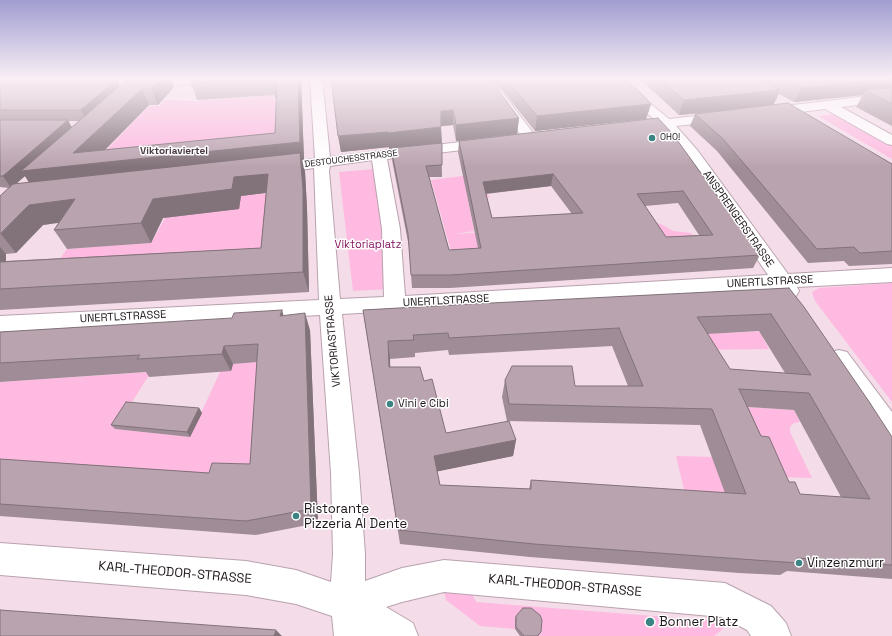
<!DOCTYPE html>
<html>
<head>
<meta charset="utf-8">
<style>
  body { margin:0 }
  canvas { display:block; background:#f4dce9 }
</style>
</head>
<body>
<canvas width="892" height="636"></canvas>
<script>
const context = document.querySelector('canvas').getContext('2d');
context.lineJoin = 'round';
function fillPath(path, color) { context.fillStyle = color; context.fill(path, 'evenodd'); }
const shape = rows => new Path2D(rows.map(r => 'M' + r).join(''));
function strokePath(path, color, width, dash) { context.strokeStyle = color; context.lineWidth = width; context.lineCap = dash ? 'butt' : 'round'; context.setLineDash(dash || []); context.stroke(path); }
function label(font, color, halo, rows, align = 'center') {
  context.font = font + ' "Space Grotesk",sans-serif'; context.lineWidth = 3; context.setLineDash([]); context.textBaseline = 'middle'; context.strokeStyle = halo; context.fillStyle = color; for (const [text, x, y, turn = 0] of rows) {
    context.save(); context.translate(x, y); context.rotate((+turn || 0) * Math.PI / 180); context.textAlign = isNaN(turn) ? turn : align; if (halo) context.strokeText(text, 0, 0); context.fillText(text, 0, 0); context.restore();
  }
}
const green = shape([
  [274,93,273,100,278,100,278,149,87,170,149,106,159,106,165,100,195,101,256,97,257,94],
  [836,114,892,145,892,159,818,116],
  [534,167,559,177,488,186,492,193,486,192,490,198,482,194,467,195,474,231,455,234,648,222,661,224,673,231,691,233,698,245,453,258,431,180],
  [376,169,389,289,353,291,339,172],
  [273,193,267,273,40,286,67,249,151,243,165,218,241,196],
  [892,283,892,402,815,301,812,292,819,288],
  [767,331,763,338,769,349,697,350,678,335],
  [265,361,259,480,0,474,0,382,151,372,115,429,190,437,220,372,233,364],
  [744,407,794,410,800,422,794,423,790,427,790,432,812,478,778,477],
  [676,456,712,457,721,481,746,482,755,507,688,506],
  [444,591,471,592,476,602,717,621,723,611,743,613,714,636,538,636,540,634,515,619,515,629,480,626,446,600]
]);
const street = shape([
  [41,78,99,78,129,79,169,78,244,78,242,80,238,82,129,87,47,82,43,80,41,78],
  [310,78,322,78,330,157,487,139,492,140,494,143,492,146,487,147,387,159,400,229,405,296,768,275,687,157,663,128,633,131,628,130,626,127,628,124,655,120,608,80,606,78,619,78,669,119,722,113,727,114,729,117,727,120,722,121,676,126,698,151,788,274,892,268,892,282,797,287,799,291,796,296,789,298,782,296,777,289,342,314,359,473,365,554,365,581,402,568,444,560,725,583,771,606,786,623,791,636,751,636,747,630,722,617,444,592,402,602,386,607,413,623,418,636,334,636,332,616,296,604,246,595,0,575,0,543,246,561,296,570,331,582,333,554,331,473,320,315,0,332,0,316,319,300,314,168,273,174,267,172,265,169,267,166,273,164,315,159,310,78],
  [372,160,382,229,384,297,340,299,329,171,330,166,372,160],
  [475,78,487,78,501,91,537,138,535,141,530,142,525,141,493,97,475,78],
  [892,93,892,101,841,107,892,135,892,145,887,144,825,109,768,116,763,115,761,112,763,109,768,108,892,93],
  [839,350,847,352,892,412,892,445,882,441,831,366,827,359,831,352,839,350]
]);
const wall = shape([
  [0,78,117,79,120,85,129,78,171,78,174,87,158,105,149,105,105,150,275,133,276,99,275,99,274,95,197,100,191,83,193,78,301,78,304,160,302,160,305,172,307,208,309,292,0,310,0,196,9,188,0,187],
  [68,121,79,121,72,127],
  [25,176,29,183,16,184],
  [266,193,261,248,6,261,6,254,16,253,43,225,59,222,54,230,67,249,151,243,163,218,239,209,241,196],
  [331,78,519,118,517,134,456,141,453,125,441,126,442,177,429,177,449,250,478,248,458,152,459,141,658,118,760,255,753,268,450,288,412,288,409,247,392,160,391,148,389,149,389,147,341,152],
  [551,186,572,214,492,218,486,194],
  [678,203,699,235,666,237,645,206],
  [489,78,624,78,651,104,646,119,535,131,502,90],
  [639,78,892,78,892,126,856,107,863,95,794,102,779,94,774,104,892,164,892,264,849,266,844,261,808,263,717,151,690,126,695,114,703,113,679,115],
  [789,288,892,437,892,579,787,571,780,575,739,573,530,557,400,544,363,310],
  [759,331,785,373,730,369,707,334],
  [612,346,628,386,575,386,505,380,502,397,507,421,700,425,725,493,531,480,529,489,440,485,437,471,513,456,516,440,446,433,424,381,390,367,390,359,415,357,415,353,448,350,449,355],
  [748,407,794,410,841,497,800,494,789,482,761,436],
  [283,316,310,330,318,523,256,535,0,516,0,459,209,473,250,464,257,362,233,364,231,371,149,377,146,372,0,382,0,332],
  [199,408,202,413,190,437,115,429,111,425],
  [516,616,540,634,538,636,520,636,515,629,515,619]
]);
const shadedWall = shape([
  [162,78,171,78,174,87,158,105,151,89],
  [298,78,301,78,304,160,302,160,305,172,307,208,309,292,303,272,301,160,34,190,25,176,11,188,3,176,68,120,74,132,32,170,73,153,142,89,149,105,92,163,300,142],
  [892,78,892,91,865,90,863,95,794,102,802,88],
  [117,79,121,89,86,120,81,110],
  [780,90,773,105,679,115,684,100],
  [651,104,646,119,535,131,537,116],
  [453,110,453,125,441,126,441,111],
  [519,118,517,134,456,141,456,125],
  [441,127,442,143,389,149,388,133],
  [388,132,389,147,341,152,338,136],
  [268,174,273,192,241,196,239,209,163,218,151,243,141,223,153,199,234,177],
  [553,174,551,186,482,194,483,182],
  [75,199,87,219,43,225,16,253,1,234,29,205],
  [0,247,6,254,6,264,0,271],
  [282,310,287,328,280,316],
  [305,313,310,330,318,523,311,509],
  [388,341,390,359,391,385,389,367],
  [224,346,233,364,231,371,222,354],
  [199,408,202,413,190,437,187,432],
  [516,440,513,456,435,472,434,456],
  [276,630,282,636,274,636]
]);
const building = shape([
  [0,78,96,78,117,79,81,110,0,110,0,78],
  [129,78,162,78,151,89,142,89,73,153,275,133,277,83,271,83,272,78,191,83,193,78,298,78,300,142,21,171,129,78],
  [331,78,487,78,493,83,519,118,456,125,453,110,441,111,441,127,388,133,388,132,338,136,331,78],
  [505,78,624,78,637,89,651,104,537,116,505,78],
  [659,78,758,78,780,90,684,100,659,78],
  [782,78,892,78,802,88,782,78],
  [892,88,892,104,865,90,892,88],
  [788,103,892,164,892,251,860,253,854,247,817,249,723,139,695,114,788,103],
  [658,118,672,133,760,255,450,275,411,275,408,234,391,148,442,143,442,165,426,166,449,250,481,248,459,141,658,118],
  [553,174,583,213,492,218,483,182,553,174],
  [683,191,713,235,666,237,637,194,683,191],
  [0,120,68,120,3,176,0,176,0,120],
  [300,153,303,189,303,272,0,289,0,262,261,248,268,174,234,177,232,189,153,199,141,223,54,230,75,199,29,205,0,234,0,196,13,184,300,153],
  [789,288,804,307,870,403,892,437,892,565,797,558,799,563,755,560,534,544,398,530,363,310,471,304,789,288],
  [771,314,811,375,730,369,697,317,771,314],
  [619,328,643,386,575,386,572,366,512,366,505,380,509,404,712,409,746,494,531,480,531,489,440,485,434,456,516,440,509,421,446,433,432,379,424,381,420,367,389,367,388,341,414,340,413,335,448,333,449,338,619,328],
  [739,389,809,393,870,499,800,494,795,482,789,482,769,437,761,436,739,389],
  [282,310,280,316,305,313,311,509,246,521,0,504,0,459,209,473,212,463,250,464,258,344,224,346,222,354,137,359,140,355,0,363,0,332,232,318,234,313,282,310],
  [126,402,199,408,187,432,111,425,126,402],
  [523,608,531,608,540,615,542,620,541,632,537,636,524,636,516,627,516,616,523,608],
  [0,610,276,630,274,636,0,636,0,610]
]);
const markers = [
  [652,138,4,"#3b8483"],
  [390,404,4,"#3b8483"],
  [296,516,4,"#3b8483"],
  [799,563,4,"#3b8483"],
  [650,622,5,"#3b8483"]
];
const farPoinames = [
  ["OHO!",660,138]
];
const farStreetnames = [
  ["DESTOUCHESSTRASSE",351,159,-7]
];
const farNeighbourhoodnames = [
  ["Viktoriaviertel",174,151]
];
const streetNames = [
  ["ANSPRENGERSTRASSE",738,219,55],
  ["UNERTLSTRASSE",770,282,-3],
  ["UNERTLSTRASSE",446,301,-3],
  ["UNERTLSTRASSE",123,317,-3],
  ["VIKTORIASTRASSE",333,341,-95]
];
const parkNames = [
  ["Viktoriaplatz",368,245]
];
const poiNames = [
  ["Vini e Cibi",398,404]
];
const nearPoinames = [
  ["Ristorante",304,509],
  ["Pizzeria Al Dente",304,524],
  ["Vinzenzmurr",807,563],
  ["Bonner Platz",659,622]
];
const nearStreetnames = [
  ["KARL-THEODOR-STRASSE",175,573,5],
  ["KARL-THEODOR-STRASSE",565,586,5]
];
fillPath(green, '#febae0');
strokePath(street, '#b9a2ae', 2);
fillPath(street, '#fff');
fillPath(wall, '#9f8c96');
fillPath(shadedWall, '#82727a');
fillPath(building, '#b9a3af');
strokePath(building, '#82727a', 1);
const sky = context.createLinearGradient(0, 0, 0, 167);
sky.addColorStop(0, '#a09dd1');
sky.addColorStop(0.47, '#faeff5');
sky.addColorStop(1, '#faeff500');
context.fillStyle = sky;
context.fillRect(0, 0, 892, 167);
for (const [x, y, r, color] of markers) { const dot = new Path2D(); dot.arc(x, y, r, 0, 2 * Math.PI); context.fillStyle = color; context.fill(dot); strokePath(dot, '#fff', 1.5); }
label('9px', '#1e161a', '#fff', farPoinames, 'left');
label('9px', '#1e161a', '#fff', farStreetnames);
label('bold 10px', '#4b3943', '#fff', farNeighbourhoodnames);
label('11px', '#1e161a', '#fff', streetNames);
label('11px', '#821760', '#fff', parkNames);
label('11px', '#1e161a', '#fff', poiNames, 'left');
label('13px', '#1e161a', '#fff', nearPoinames, 'left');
label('13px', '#1e161a', '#fff', nearStreetnames);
</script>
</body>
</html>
